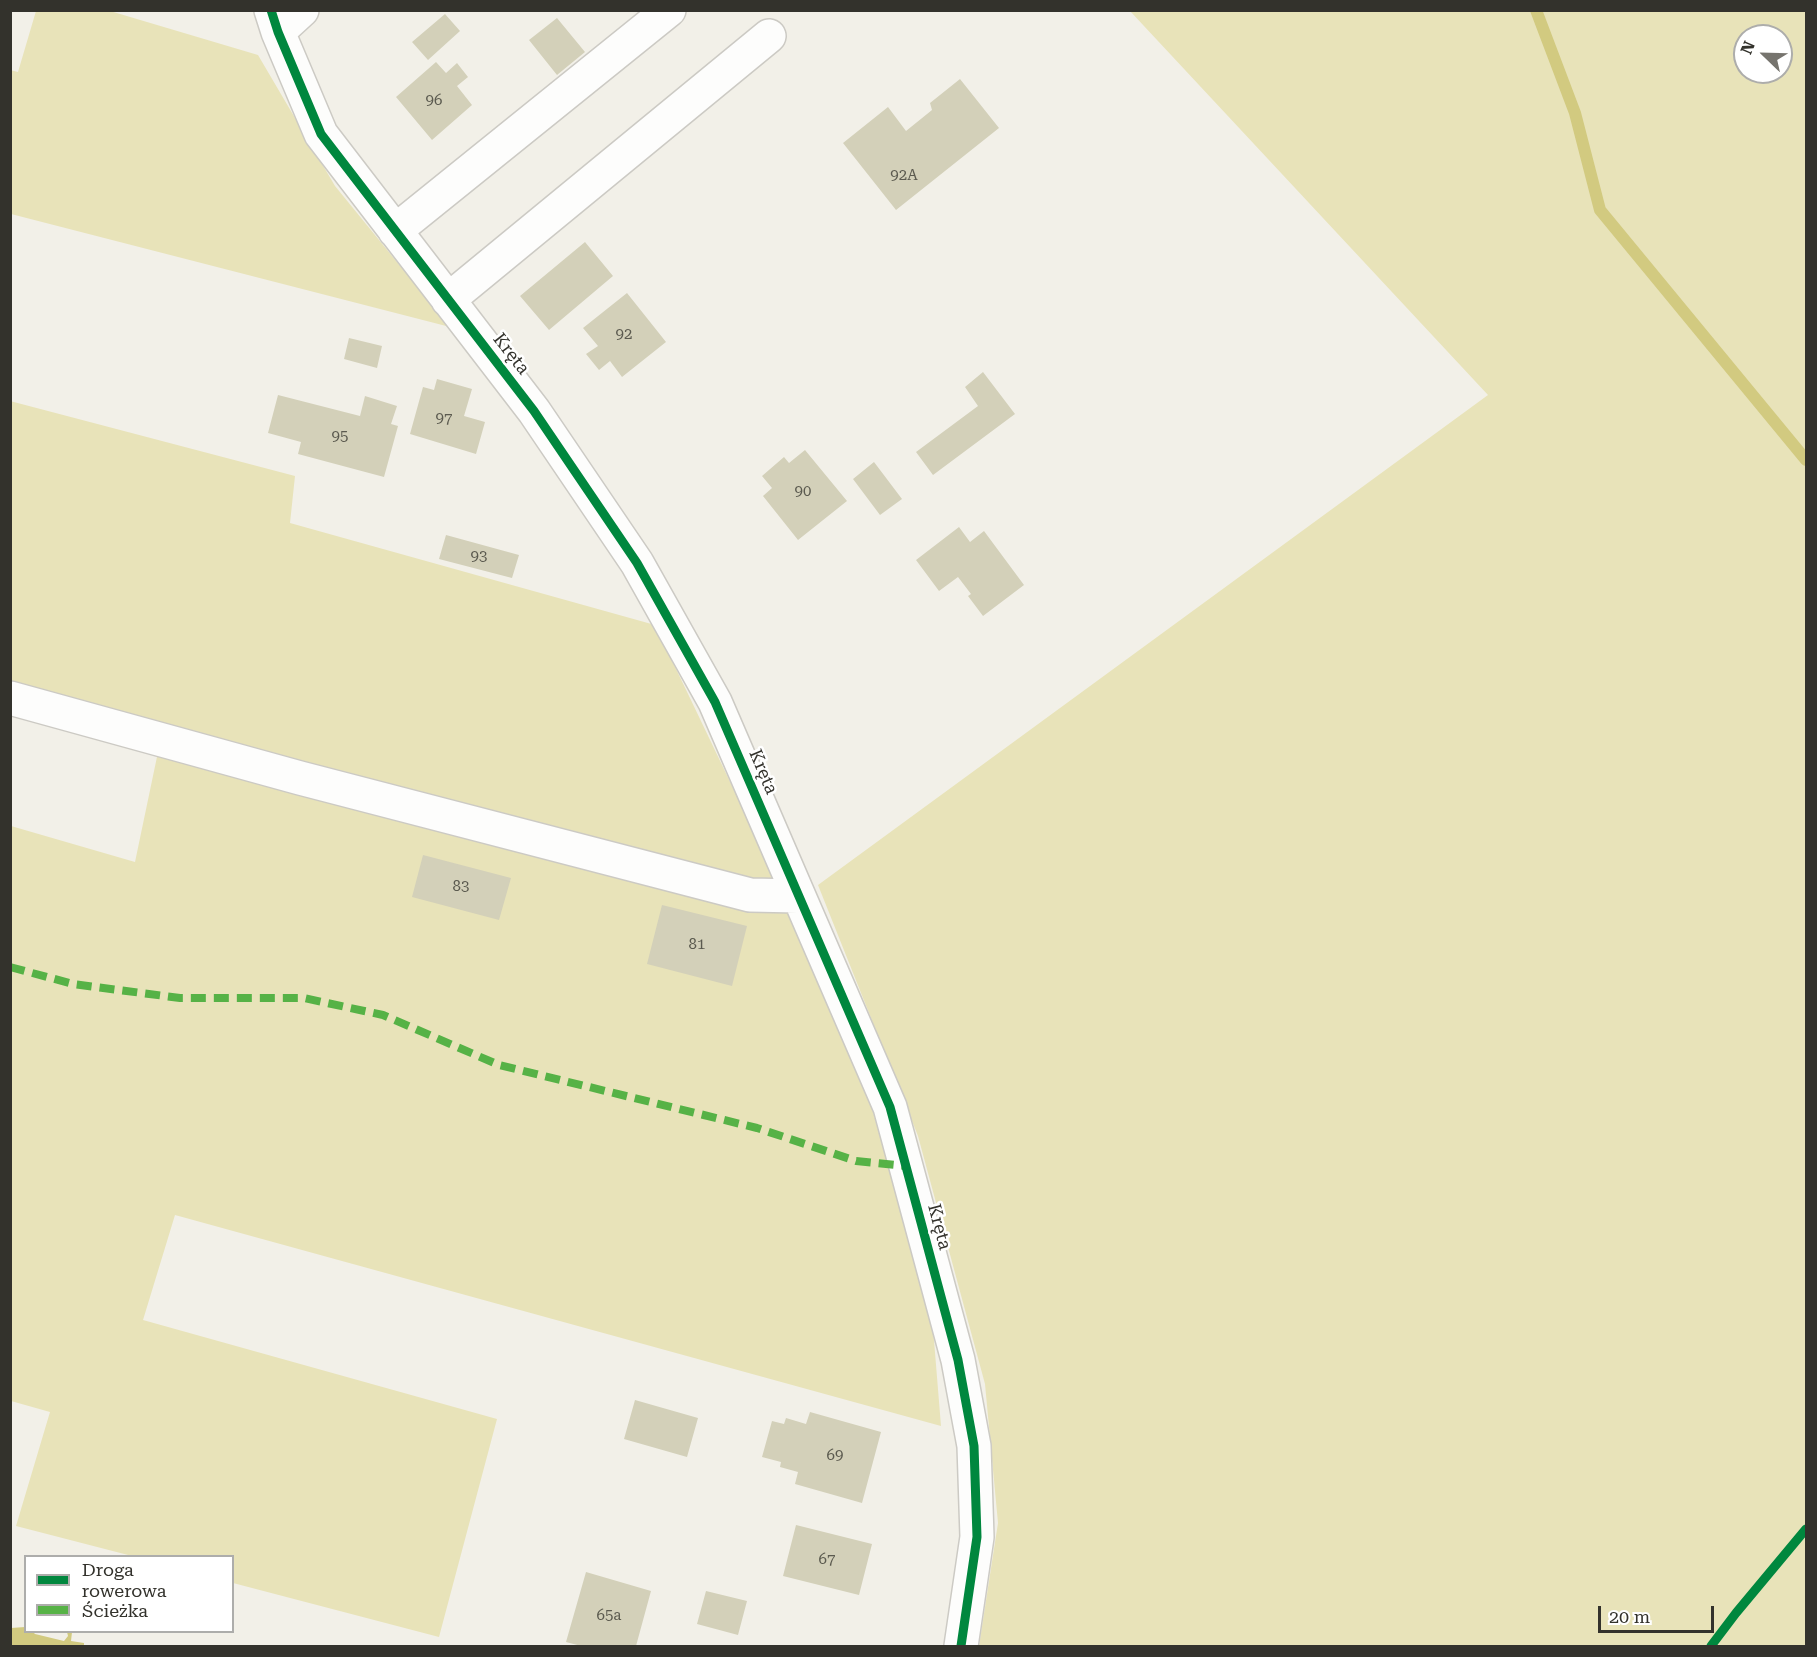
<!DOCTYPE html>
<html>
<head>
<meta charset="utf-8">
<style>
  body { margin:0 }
  #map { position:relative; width:1817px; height:1657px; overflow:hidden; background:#f2f0e8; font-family:"Roboto Serif",serif }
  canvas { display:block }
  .frame { position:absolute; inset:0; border:12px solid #33322c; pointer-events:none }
  .legend { position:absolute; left:24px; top:1555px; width:210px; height:78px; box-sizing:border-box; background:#fff; border:2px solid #adadab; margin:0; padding:8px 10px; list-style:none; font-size:18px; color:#33322c }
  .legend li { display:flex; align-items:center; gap:12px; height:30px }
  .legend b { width:30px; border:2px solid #adadab }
  .north { position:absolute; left:1733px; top:24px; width:60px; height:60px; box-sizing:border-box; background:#fff; border:2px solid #adadab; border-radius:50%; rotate:293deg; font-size:16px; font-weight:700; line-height:24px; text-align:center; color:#33322c }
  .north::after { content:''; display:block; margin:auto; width:21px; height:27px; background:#76746e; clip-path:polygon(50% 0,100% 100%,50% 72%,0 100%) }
  .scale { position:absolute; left:1598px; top:1606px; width:116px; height:27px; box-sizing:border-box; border:3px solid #33322c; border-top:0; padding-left:8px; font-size:18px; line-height:21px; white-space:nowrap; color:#33322c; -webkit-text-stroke:4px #fff; paint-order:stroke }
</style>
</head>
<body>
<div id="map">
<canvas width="1817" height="1657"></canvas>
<div class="frame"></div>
<ul class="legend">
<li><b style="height:8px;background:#00873e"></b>Droga rowerowa</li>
<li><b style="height:8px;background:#56b246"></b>Ścieżka</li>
</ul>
<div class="north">N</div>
<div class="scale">20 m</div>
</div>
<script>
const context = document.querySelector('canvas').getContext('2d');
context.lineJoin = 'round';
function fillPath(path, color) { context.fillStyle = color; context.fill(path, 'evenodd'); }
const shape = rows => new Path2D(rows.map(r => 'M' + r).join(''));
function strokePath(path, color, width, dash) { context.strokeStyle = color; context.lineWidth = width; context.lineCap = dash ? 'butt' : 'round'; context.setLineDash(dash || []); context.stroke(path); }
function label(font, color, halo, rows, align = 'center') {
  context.font = font + ' "Roboto Serif",serif'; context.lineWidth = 5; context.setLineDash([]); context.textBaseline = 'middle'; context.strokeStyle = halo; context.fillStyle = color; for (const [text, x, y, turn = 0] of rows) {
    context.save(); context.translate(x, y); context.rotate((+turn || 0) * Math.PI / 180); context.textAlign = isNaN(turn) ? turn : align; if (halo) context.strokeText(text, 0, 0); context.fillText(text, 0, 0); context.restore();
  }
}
const green = shape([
  [36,11,110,11,258,55,335,186,450,327,11,214,10,70,18,72],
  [1130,11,1806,11,1806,1646,979,1646,998,1523,985,1384,918,1136,818,885,1488,395],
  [1745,36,1781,36,1781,72,1745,72],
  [10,401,295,476,290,523,655,625,790,907,830,1010,872,1108,933,1328,941,1426,175,1215,143,1320,497,1419,439,1637,233,1583,232,1556,132,1556,16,1526,50,1412,11,1401,11,826,135,862,158,752,11,713]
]);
const water = shape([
  [25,1627,26,1632,33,1632,35,1634,64,1641,68,1636,67,1632,72,1632,71,1641,84,1643,84,1646,11,1646,11,1628]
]);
const stream = shape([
  [1536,10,1575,113,1600,210,1806,460]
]);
const building = shape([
  [445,14,460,31,428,60,412,42],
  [557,18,585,52,557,75,529,40],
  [436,62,446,73,457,63,468,77,457,86,472,105,432,140,396,97],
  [960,79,999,128,896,210,843,143,888,107,906,131,932,110,930,103],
  [585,242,613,276,549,330,520,296],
  [627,293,666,342,622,377,610,361,599,370,586,354,598,346,583,328],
  [349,338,382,346,377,368,344,359],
  [983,372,1015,414,933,475,916,452,978,406,965,387],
  [437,379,472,389,464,416,485,422,476,454,410,434,423,387,434,390],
  [278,395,360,416,365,396,397,406,391,424,398,426,384,477,298,454,301,442,268,433],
  [805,450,847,501,798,540,763,496,772,488,762,476,784,457,789,463],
  [874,462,902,499,880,515,853,479],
  [959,527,970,542,984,531,1024,585,983,616,968,596,971,594,958,577,939,591,916,560],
  [446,535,519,555,512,578,439,559],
  [423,855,511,878,499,920,412,897],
  [662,905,747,926,732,986,647,964],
  [635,1400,698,1418,687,1457,624,1439],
  [810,1412,881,1432,862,1503,795,1484,798,1472,780,1467,781,1462,762,1457,772,1421,784,1424,786,1418,806,1424],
  [796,1525,872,1544,859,1595,783,1576],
  [586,1572,651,1591,636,1646,581,1646,566,1642],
  [706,1591,747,1601,738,1635,697,1624]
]);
const minor = shape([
  [271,10,278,32,321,134,534,411,637,563,715,702,890,1107,958,1360,974,1446,977,1537,961,1646],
  [278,32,302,10],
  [395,231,669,10],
  [448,300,769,36],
  [10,698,300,778,750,895,798,896]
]);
const quiet = shape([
  [10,967,73,984,180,998,304,998,383,1015,499,1065,757,1128,856,1161,906,1166]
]);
const cycleway = shape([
  [271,10,278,32,321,134,534,411,637,563,715,702,890,1107,958,1360,974,1446,977,1537,961,1646],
  [1711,1646,1736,1613,1806,1529]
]);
const numberNames = [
  ["96",434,101],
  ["92A",904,176],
  ["92",624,335],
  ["97",444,419],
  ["95",340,437],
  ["90",803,492],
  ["93",479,557],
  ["83",461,887],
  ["81",697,945],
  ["69",835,1456],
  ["67",827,1560],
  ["65a",609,1616]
];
const streetNames = [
  ["Kręta",511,354,52],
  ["Kręta",763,772,67],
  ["Kręta",939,1227,75]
];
fillPath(green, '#e8e3b9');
fillPath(water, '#d2ca80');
strokePath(stream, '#d2ca80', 12);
fillPath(building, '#d3d0b9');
strokePath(minor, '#cccac4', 36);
strokePath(minor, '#fdfdfc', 33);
strokePath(quiet, '#56b246', 8, [15, 8]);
strokePath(cycleway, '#00873e', 9);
label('15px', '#5b5a4f', null, numberNames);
label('18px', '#33322c', '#fff', streetNames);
</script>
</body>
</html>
